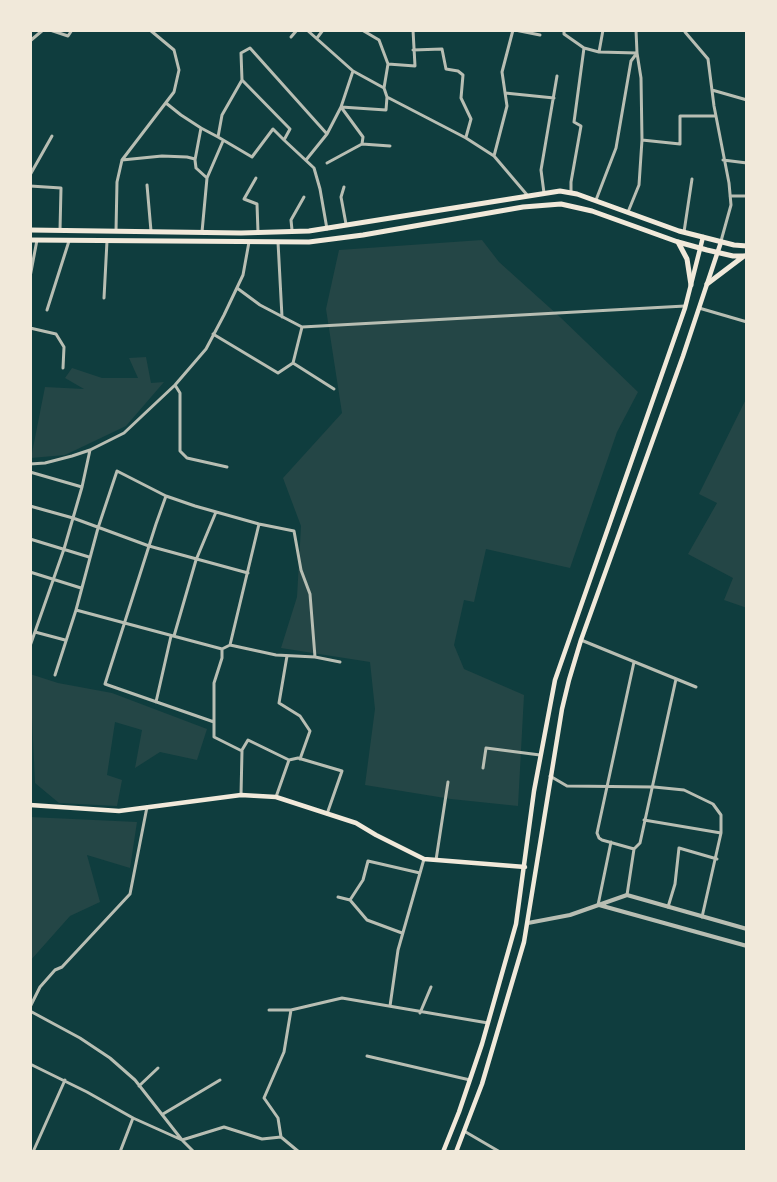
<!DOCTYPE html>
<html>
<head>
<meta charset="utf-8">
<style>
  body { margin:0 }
  #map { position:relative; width:777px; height:1182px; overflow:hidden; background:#0f3d3e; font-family:"Fira Sans",sans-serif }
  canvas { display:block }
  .frame { position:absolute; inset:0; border:32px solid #f1e9da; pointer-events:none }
</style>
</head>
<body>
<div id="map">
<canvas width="777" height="1182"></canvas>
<div class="frame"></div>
</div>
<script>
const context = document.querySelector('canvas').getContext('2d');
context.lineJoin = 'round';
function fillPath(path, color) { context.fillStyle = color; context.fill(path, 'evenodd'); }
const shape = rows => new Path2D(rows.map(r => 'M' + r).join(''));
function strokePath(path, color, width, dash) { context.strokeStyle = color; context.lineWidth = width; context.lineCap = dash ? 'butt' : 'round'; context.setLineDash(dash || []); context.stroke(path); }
const green = shape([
  [482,240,499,262,560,317,638,392,617,432,570,568,486,549,474,602,464,600,454,645,464,669,524,695,518,806,451,799,365,785,375,709,370,662,281,648,297,597,301,526,283,478,342,413,326,309,339,250],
  [146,357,151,383,164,382,126,426,65,455,31,458,45,387,84,389,65,378,72,368,102,378,138,378,129,358],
  [747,397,747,608,724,600,733,578,688,554,717,503,699,494],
  [30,674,58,683,112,693,207,729,197,760,160,752,135,768,142,730,115,722,107,775,122,780,117,806,59,803,35,783],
  [30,817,137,822,130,868,87,855,100,902,70,916,30,961]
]);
const minor = shape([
  [50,30,68,36,72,30],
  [307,30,353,71],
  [515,30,540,35],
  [564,30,564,34,584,48,574,122,581,126,571,182,571,193],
  [603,30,599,52,637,53],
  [686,30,685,32,708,59,714,106,729,183,731,205,721,241],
  [291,37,297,30],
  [317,38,323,30],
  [30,41,43,30],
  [584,48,599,52],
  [413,50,442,49,446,69,458,71,463,75,461,98,471,119,466,137],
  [388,64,415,66,413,30],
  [712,90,747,100],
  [505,93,554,98],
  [387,97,466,138,494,156,528,196],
  [166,103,181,115,201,128],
  [327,134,341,107,386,110,387,97,384,88,388,64,379,40,362,30],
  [218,137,252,157,273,129,284,140,290,129,242,80],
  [284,140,314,168,320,189,327,229],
  [642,140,680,144,680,116,716,116],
  [362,144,390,146],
  [494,156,507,106,502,72,513,30],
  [122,160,162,156,187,157,195,159],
  [723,160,747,163],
  [327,163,362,144,363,137,341,107,353,71,384,88],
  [30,175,52,136],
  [207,178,223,141],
  [256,178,244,199,257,204,258,232],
  [147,185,151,231],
  [30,186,61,188,60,230],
  [344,187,341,197,346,224],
  [544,193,541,170,557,76],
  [730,196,747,196],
  [596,200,616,148,631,61,637,53],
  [628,212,639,185,642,140,641,78,637,53,636,30],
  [292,230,291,220,304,197],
  [116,231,117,182,122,160,174,92,179,70,174,50,150,30],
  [202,232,207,178,196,168,195,160,201,128,218,137,222,115,242,80,241,53,250,48,327,134,306,160],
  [684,232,692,179],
  [278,242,282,317],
  [30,277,37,240],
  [237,288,260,305,302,327,293,363,334,389],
  [104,298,107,241],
  [699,308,747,322],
  [47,310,69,241],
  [302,327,685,306],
  [30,328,56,334,64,347,63,368],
  [213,334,278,373,293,363],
  [175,385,180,393,180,451,187,458,227,467],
  [30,464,45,463,72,456,90,450,124,433,175,385,206,349,224,315,243,275,249,242],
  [30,472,82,487],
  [166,496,156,524,105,684,214,722],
  [30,506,73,518,149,546,248,573],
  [30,539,89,557],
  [30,572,81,588],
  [76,610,222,649,230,645,276,655,315,657,340,662],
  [35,632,65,640],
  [174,636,196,560,216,512],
  [581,640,696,687],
  [230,645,259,524],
  [30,646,64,549,82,487,90,450],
  [222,649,222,658,214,683,214,737,242,751,241,795],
  [287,656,279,703,300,716,310,731,300,759],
  [634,662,597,833,599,838,602,840,634,849],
  [55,675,76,610,98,528,117,471,166,496,195,506,259,524,294,531,301,570,310,594,315,657],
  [156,702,171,636],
  [242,750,248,740,289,760,276,797],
  [289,760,298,758,342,771,327,814],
  [483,768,486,748,540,755],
  [550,776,567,786,654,787,684,790,713,804,721,815,721,833,702,917],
  [644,820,721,833],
  [436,860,448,782],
  [627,895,634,849,640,843,676,679],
  [338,897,350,900,367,920,402,933],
  [350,900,363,880,368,861,420,873],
  [598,905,611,842],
  [668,907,675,884,679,848,717,859],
  [390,1006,398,950,424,859],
  [30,1007,40,987,55,970,62,967,130,894,147,807],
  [269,1010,291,1010,342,998,488,1023],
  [30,1011,80,1038,110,1058,135,1080,182,1140,194,1152],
  [420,1013,431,987],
  [367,1056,470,1080],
  [30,1064,87,1092,133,1118,182,1140,224,1127,262,1139,281,1137,299,1152],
  [139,1086,158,1068],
  [163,1114,220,1080],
  [464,1131,500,1152],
  [281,1137,278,1118,264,1098,284,1052,291,1010],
  [33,1152,65,1080],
  [120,1152,133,1118]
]);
const tertiary = shape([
  [599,905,747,946],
  [528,923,570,915,627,895,747,929]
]);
const secondary = shape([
  [30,805,119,811,241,795,276,797,356,823,376,835,424,859,525,867],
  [443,1152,459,1112,482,1044,516,924,534,791,555,680,685,308,703,237],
  [456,1152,482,1084,524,942,562,709,569,680,581,640,683,356,721,242]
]);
const primary = shape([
  [30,230,241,233,309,231,560,191,577,194,679,231,734,245,747,246],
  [30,240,309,242,363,235,523,207,561,204,592,211,678,242,707,250,733,256,747,256],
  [678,242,687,259,691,285],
  [707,284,744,256]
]);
fillPath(green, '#244646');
strokePath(minor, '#b8beb3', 3);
strokePath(tertiary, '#b8beb3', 4);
strokePath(secondary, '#f1e9da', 4.5);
strokePath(primary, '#f1e9da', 5);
</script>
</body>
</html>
